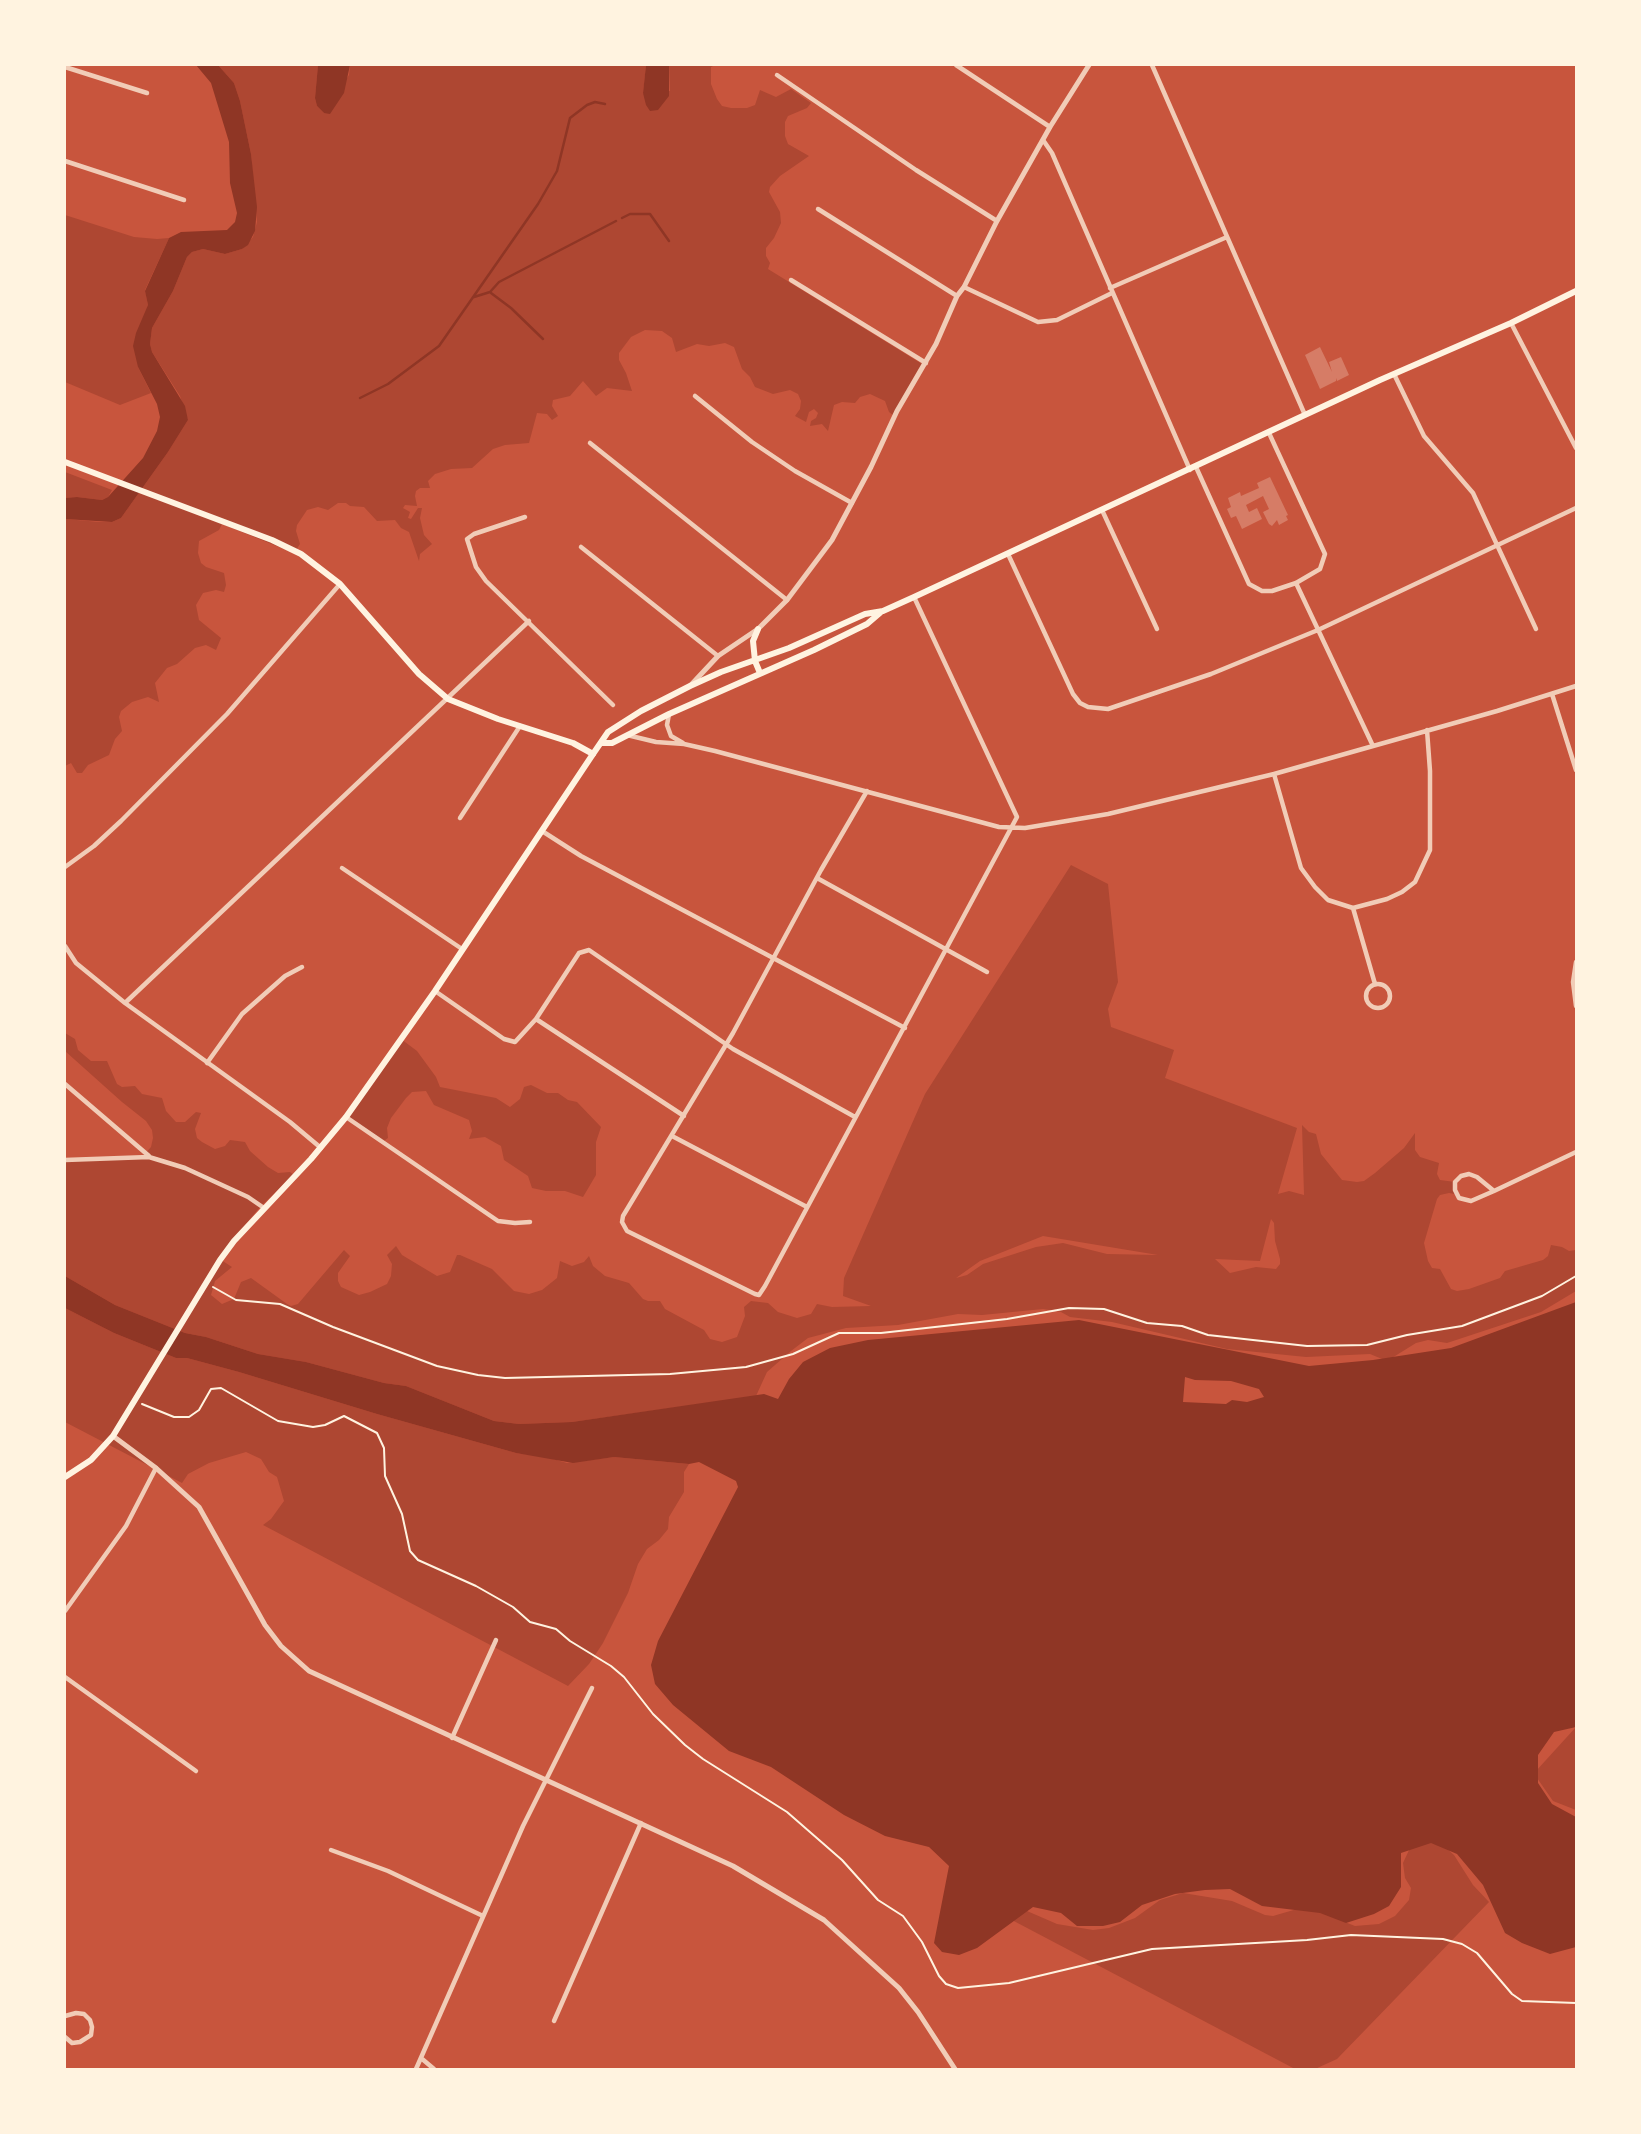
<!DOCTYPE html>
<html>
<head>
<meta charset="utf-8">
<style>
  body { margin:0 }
  #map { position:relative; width:1641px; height:2134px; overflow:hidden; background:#c8553d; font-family:Signika,sans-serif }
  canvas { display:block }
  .frame { position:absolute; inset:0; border:66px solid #fff3e0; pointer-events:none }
</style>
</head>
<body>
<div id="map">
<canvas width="1641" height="2134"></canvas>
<div class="frame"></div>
</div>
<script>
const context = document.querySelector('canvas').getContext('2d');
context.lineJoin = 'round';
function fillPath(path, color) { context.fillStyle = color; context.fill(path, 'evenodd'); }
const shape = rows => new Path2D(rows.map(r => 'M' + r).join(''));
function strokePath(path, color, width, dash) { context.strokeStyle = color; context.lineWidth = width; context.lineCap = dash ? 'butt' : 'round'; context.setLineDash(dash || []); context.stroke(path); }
const green = shape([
  [218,65,318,65,315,98,317,106,324,113,349,75,350,65,646,65,643,94,670,91,669,65,715,65,711,67,711,84,717,99,722,106,731,108,747,108,755,105,760,90,776,97,791,89,811,103,807,108,788,116,785,122,785,136,788,144,809,156,780,176,770,187,769,192,780,212,781,223,774,238,766,248,766,256,770,263,768,269,922,364,894,416,889,412,885,401,870,394,860,397,855,403,842,402,834,405,828,431,822,424,810,426,811,421,816,418,818,413,814,409,809,412,806,422,795,416,800,409,801,401,798,394,790,390,773,394,755,387,750,377,742,369,734,347,725,343,709,346,697,344,676,352,672,338,662,331,645,330,631,337,619,353,619,360,626,373,632,391,607,388,596,396,583,381,570,396,553,400,552,406,558,416,552,420,547,414,537,413,529,443,505,445,493,449,472,468,451,469,435,474,428,481,430,488,420,488,416,491,415,496,417,506,405,505,403,508,410,512,408,518,411,519,418,508,422,508,420,518,424,535,432,544,420,554,419,561,409,532,401,528,395,520,377,521,364,507,350,506,346,503,338,503,328,510,318,507,307,510,297,525,296,531,300,544,294,553,222,524,219,530,199,541,198,553,201,563,206,567,224,573,226,585,224,592,216,590,203,593,196,605,199,620,221,638,216,650,206,645,195,648,177,664,167,668,155,683,159,702,148,697,132,702,121,711,119,717,122,731,115,739,109,755,88,765,82,773,77,773,71,763,65,766,65,519,100,522,112,522,121,518,168,452,188,420,180,396,152,352,150,344,152,328,173,291,187,257,192,252,203,249,225,254,242,249,253,237,257,222,251,154,240,101,234,83],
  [65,215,134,237,157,239,169,238,145,290,148,305,138,367,151,393,120,405,65,382],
  [65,472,112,490,108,497,102,500,77,497,65,498],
  [1071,865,1108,884,1118,982,1108,1009,1111,1027,1174,1050,1165,1078,1297,1128,1278,1194,1289,1191,1304,1195,1302,1125,1309,1132,1316,1134,1321,1154,1342,1180,1357,1182,1364,1181,1375,1173,1404,1148,1415,1133,1415,1150,1420,1157,1439,1163,1437,1174,1440,1180,1455,1182,1455,1194,1449,1193,1440,1195,1437,1199,1424,1243,1428,1261,1432,1268,1440,1269,1451,1289,1457,1291,1469,1289,1500,1278,1505,1271,1543,1260,1548,1256,1551,1245,1562,1247,1569,1251,1576,1250,1576,1291,1541,1312,1447,1343,1428,1340,1416,1343,1387,1361,1370,1354,1306,1357,1227,1349,1112,1322,1070,1317,1061,1312,1043,1309,982,1315,958,1314,898,1325,846,1328,808,1338,791,1351,767,1372,756,1396,572,1422,519,1424,494,1421,406,1386,384,1383,306,1362,258,1354,206,1337,185,1333,115,1305,65,1276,65,1160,143,1156,151,1147,153,1138,152,1130,146,1121,122,1102,65,1051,65,1033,75,1039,78,1050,91,1061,107,1061,117,1084,122,1087,135,1086,142,1094,162,1098,166,1111,176,1122,185,1122,196,1112,201,1113,195,1129,197,1138,202,1142,215,1149,225,1146,230,1140,245,1142,250,1151,268,1167,278,1173,290,1172,294,1175,260,1207,218,1258,232,1267,215,1281,211,1295,222,1304,234,1299,241,1282,251,1278,287,1304,291,1306,298,1304,344,1250,350,1256,338,1273,338,1281,341,1287,359,1295,370,1292,387,1284,391,1276,392,1264,387,1255,396,1246,402,1255,437,1276,450,1272,457,1255,460,1255,492,1269,514,1291,529,1294,542,1290,557,1278,560,1261,572,1266,584,1262,589,1256,593,1266,605,1276,629,1283,643,1299,648,1301,660,1301,665,1309,704,1330,710,1339,722,1342,737,1337,745,1316,744,1307,751,1301,768,1303,778,1312,797,1318,811,1314,817,1304,832,1307,871,1306,843,1296,844,1278,925,1094],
  [1271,1219,1274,1223,1275,1241,1280,1259,1280,1264,1276,1269,1256,1267,1230,1273,1215,1259,1260,1261],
  [1043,1236,1158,1255,1107,1254,1063,1243,1036,1247,983,1264,967,1275,956,1278,980,1261],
  [401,1039,417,1051,436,1077,440,1087,496,1098,510,1107,520,1099,524,1087,531,1085,547,1093,558,1093,568,1100,577,1102,601,1127,596,1142,596,1175,583,1197,565,1191,546,1191,532,1188,528,1176,504,1160,501,1146,485,1137,469,1139,472,1131,469,1120,434,1105,426,1091,412,1092,406,1098,391,1118,387,1128,388,1138,381,1143,347,1115],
  [65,1308,114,1333,176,1358,187,1358,239,1372,377,1414,516,1453,546,1457,567,1463,614,1457,689,1464,684,1472,684,1492,669,1517,668,1529,659,1540,647,1549,638,1564,628,1593,603,1643,589,1664,568,1686,263,1525,271,1519,284,1501,277,1477,269,1472,261,1459,246,1452,209,1463,188,1474,182,1483,65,1422],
  [1576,1727,1576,1810,1553,1801,1537,1778,1536,1771],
  [1428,1839,1445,1847,1454,1855,1473,1885,1489,1902,1337,2059,1315,2069,1295,2069,1010,1919,1017,1914,1027,1911,1057,1924,1093,1930,1109,1928,1135,1918,1160,1900,1183,1893,1232,1901,1265,1915,1273,1916,1297,1909,1317,1911,1355,1926,1379,1924,1395,1916,1409,1900,1411,1888,1405,1878,1403,1863,1410,1848]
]);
const water = shape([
  [196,65,218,65,234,83,240,101,251,154,257,207,255,231,248,245,242,249,225,254,203,249,192,252,187,257,173,291,152,328,150,344,152,352,185,406,188,420,168,452,121,518,112,522,65,519,65,498,77,497,102,500,108,497,143,458,157,431,160,417,157,404,138,367,133,346,136,333,148,305,145,291,169,238,181,232,227,230,235,222,237,213,230,183,229,142,211,83],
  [318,65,350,65,344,93,330,114,324,113,317,106,315,98],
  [646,65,669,65,669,96,658,110,650,111,646,105,643,93],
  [65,1276,115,1305,185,1333,206,1337,258,1354,306,1362,384,1383,406,1386,494,1421,519,1424,572,1422,764,1394,778,1399,789,1379,803,1362,830,1348,868,1340,1079,1320,1309,1366,1373,1360,1451,1348,1576,1302,1576,1727,1554,1732,1538,1755,1538,1783,1552,1804,1576,1817,1576,1947,1550,1954,1522,1943,1505,1933,1483,1885,1457,1854,1431,1843,1401,1853,1401,1887,1389,1906,1374,1914,1346,1923,1320,1913,1262,1906,1230,1889,1205,1890,1175,1894,1142,1905,1120,1922,1103,1926,1077,1926,1061,1913,1033,1907,977,1948,959,1955,942,1952,934,1943,949,1866,929,1847,885,1836,844,1815,771,1767,729,1751,673,1705,655,1684,651,1665,658,1641,738,1487,736,1481,699,1462,689,1464,614,1457,573,1463,516,1453,377,1414,239,1372,187,1358,176,1358,114,1333,65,1308],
  [1185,1377,1195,1380,1231,1381,1259,1389,1264,1397,1247,1402,1232,1400,1226,1404,1183,1402]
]);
const stream = shape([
  [622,218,630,214,650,214,669,241],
  [491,293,511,308,543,339],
  [474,297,490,292,499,282,616,221],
  [360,398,388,384,439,346,538,204,557,171,570,118,587,105,595,102,605,104]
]);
const building = shape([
  [1320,347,1332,372,1329,362,1341,357,1349,375,1337,381,1336,378,1336,381,1320,389,1305,355],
  [1270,477,1288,515,1286,516,1288,520,1279,525,1277,520,1272,526,1269,524,1263,512,1269,509,1263,496,1246,505,1249,512,1257,508,1262,519,1242,529,1236,516,1231,518,1227,509,1231,507,1228,498,1240,492,1241,496,1259,488,1257,483]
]);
const path = shape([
  [213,1287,236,1300,280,1304,333,1327,437,1366,478,1375,505,1378,670,1374,746,1367,793,1354,839,1333,881,1333,1007,1319,1069,1308,1104,1309,1147,1323,1182,1326,1208,1335,1307,1346,1367,1345,1407,1335,1462,1326,1542,1296,1576,1276],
  [142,1404,174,1417,189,1417,199,1410,211,1389,221,1388,278,1421,313,1427,325,1425,344,1416,377,1433,384,1448,385,1476,402,1514,410,1551,418,1560,476,1586,513,1607,530,1622,556,1629,570,1641,611,1666,624,1677,653,1714,685,1745,703,1759,787,1812,842,1860,878,1900,903,1916,922,1942,939,1976,946,1984,958,1988,1009,1983,1152,1949,1307,1940,1351,1935,1443,1939,1462,1944,1477,1953,1512,1994,1522,2001,1576,2003]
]);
const minor = shape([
  [956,65,1050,127],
  [1152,65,1305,415],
  [65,67,147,93],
  [777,75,916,170,997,221],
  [1043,140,1052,153,1190,470],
  [65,161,184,200],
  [818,209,957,296],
  [791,280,926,363],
  [964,287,1038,322,1057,320,1112,293],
  [1110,288,1227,237],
  [1511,323,1576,448],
  [1394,374,1424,436,1473,493,1536,629],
  [695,396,752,442,795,471,852,503],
  [590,443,787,600],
  [1196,467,1249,584,1262,591,1272,591,1296,583,1320,569,1325,554,1269,433],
  [1102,510,1157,629],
  [525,517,474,534,467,539,476,567,486,581,613,705],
  [581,547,718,656],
  [1008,554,1073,694,1080,703,1088,707,1108,709,1211,674,1318,630,1576,508],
  [1296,583,1373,746],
  [1552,694,1576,770],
  [669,714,667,725,671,736,683,743],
  [627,735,656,742,684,744,715,751,999,827,1025,828,1108,814,1274,774,1497,711,1576,686],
  [1274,774,1301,868,1315,887,1328,900,1353,908,1387,899,1402,892,1415,882,1430,850,1430,771,1427,730],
  [867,791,821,870,733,1033,623,1216,622,1222,627,1231,755,1294,759,1295,765,1286,1017,817,914,597],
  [460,818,520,726],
  [542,831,581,856,905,1028],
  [65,867,94,846,121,821,227,714,340,584],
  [342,868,462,949],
  [817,878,987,972],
  [1353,908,1375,984],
  [65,946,76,963,125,1003,290,1122,321,1148],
  [1576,962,1573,982,1576,1006],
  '1366 996a12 12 0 1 1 24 0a12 12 0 1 1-24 0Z',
  [435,991,504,1039,515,1042,536,1019,579,953,589,950,733,1049,855,1117],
  [125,1003,529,621],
  [536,1019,684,1116],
  [207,1063,242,1014,285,976,302,967],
  [65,1084,149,1156],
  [346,1117,498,1221,515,1223,530,1222],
  [672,1136,807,1207],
  [65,1160,149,1157,185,1168,248,1197,264,1208],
  [1469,1174,1477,1177,1494,1191,1471,1201,1459,1198,1455,1190,1455,1182,1461,1176,1469,1174],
  [1494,1191,1576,1152],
  [65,1611,126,1526,156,1468],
  [65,1677,196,1771],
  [452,1738,496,1640],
  [331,1850,388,1871,483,1916],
  [65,2016,76,2013,84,2014,90,2020,92,2027,91,2035,80,2042,72,2043,65,2037],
  [554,2021,641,1823],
  [421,2058,434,2069],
  [416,2069,523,1826,592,1688]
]);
const tertiary = shape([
  [690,686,718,656,758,629,787,600,832,540,871,467,897,411,936,344,957,296,964,287,997,221,1050,127,1089,65],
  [113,1436,156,1468,199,1507,265,1625,281,1646,309,1671,733,1866,824,1920,899,1988,918,2012,955,2069]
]);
const secondary = shape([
  [65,1477,91,1460,113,1436,220,1260,234,1241,311,1159,346,1117,435,991,593,754]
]);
const primary = shape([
  [65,462,272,540,301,554,340,584,419,674,448,699,498,719,573,743,593,754,608,732,641,711,690,686,721,672,789,648,865,614,883,611,914,597,1380,380,1511,323,1576,291],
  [758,629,753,641,755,661,760,673],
  [602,743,612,743,669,714,814,650,867,624,881,612]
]);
fillPath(green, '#ae4732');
fillPath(water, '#8f3625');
strokePath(stream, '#8f3625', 2.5);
fillPath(building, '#d67c66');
strokePath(path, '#fff3e0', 2);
strokePath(minor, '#f1ccb7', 4.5);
strokePath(tertiary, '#f1ccb7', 5);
strokePath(secondary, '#fff3e0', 6);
strokePath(primary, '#fff3e0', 6);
</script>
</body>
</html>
